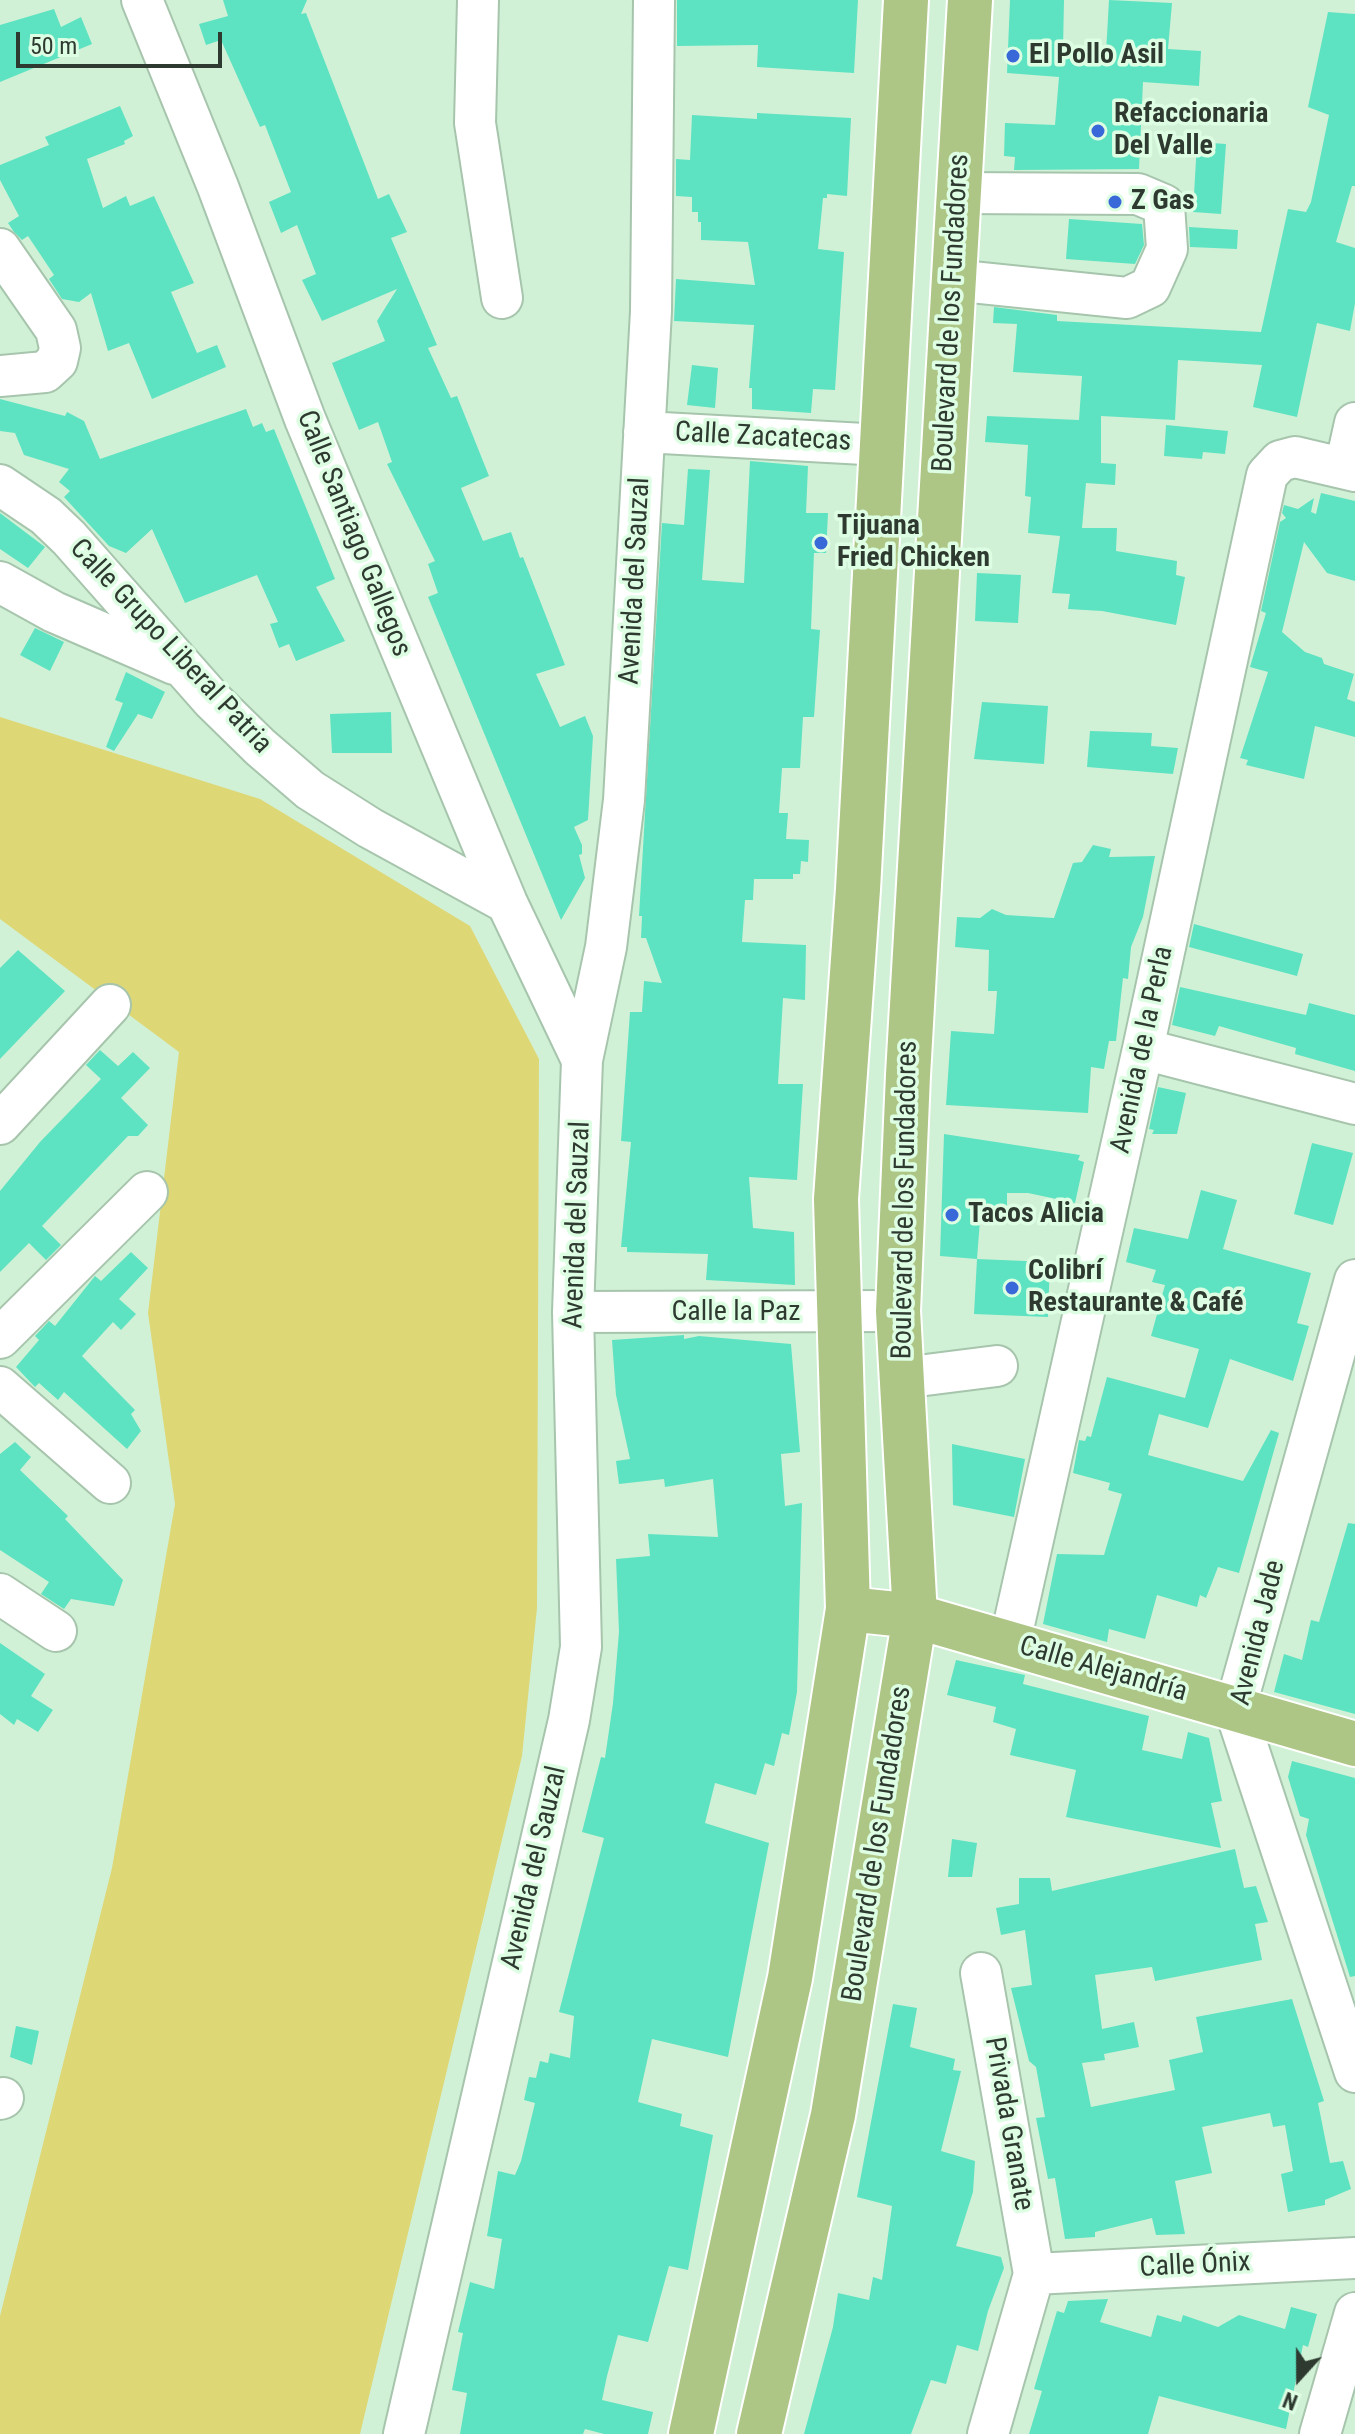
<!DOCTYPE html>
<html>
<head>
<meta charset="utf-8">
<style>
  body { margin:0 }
  #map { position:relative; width:1355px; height:2434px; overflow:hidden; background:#d1f1d7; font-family:"Roboto Condensed",sans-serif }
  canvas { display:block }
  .north { position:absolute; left:1259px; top:2338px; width:80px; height:80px; -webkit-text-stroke:6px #defee4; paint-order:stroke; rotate:201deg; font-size:22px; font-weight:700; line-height:32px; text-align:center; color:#2e3a30 }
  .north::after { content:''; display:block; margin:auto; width:28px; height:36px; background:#2e3a30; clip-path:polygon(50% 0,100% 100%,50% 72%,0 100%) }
  .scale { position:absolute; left:16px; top:32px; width:206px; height:36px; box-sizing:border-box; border:4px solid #2e3a30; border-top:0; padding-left:10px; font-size:24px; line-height:28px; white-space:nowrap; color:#2e3a30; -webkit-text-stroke:6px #defee4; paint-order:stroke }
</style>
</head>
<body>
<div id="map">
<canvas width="1355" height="2434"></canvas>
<div class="north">N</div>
<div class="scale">50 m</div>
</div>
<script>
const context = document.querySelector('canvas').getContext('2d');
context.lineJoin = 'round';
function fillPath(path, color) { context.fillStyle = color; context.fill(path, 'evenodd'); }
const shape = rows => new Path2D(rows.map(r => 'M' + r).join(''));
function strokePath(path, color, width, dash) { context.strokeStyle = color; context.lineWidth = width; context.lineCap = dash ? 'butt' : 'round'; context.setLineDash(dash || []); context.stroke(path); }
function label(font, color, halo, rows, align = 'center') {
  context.font = font + ' "Roboto Condensed",sans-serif'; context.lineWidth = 7; context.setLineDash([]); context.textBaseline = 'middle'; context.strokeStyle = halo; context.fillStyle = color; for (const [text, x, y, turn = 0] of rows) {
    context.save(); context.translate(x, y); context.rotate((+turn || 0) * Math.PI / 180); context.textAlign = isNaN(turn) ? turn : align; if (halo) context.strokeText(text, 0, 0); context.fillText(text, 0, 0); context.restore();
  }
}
const green = shape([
  [0,717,260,799,470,926,539,1059,537,1608,522,1756,360,2434,0,2434,0,2316,112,1868,175,1504,148,1313,179,1052,0,919]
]);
const building = shape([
  [223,0,307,0,301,14,306,13,378,199,389,194,407,232,391,238,437,345,428,348,451,398,457,396,489,476,461,488,483,541,511,532,520,558,523,557,565,665,536,674,560,727,585,716,593,736,588,820,574,827,582,845,582,854,579,855,585,878,561,920,428,597,438,593,428,564,435,561,387,464,392,462,378,422,359,430,332,363,385,341,377,321,397,289,322,321,302,280,316,274,297,225,281,233,269,202,291,192,265,125,260,127,221,40,206,45,199,24,228,16],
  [677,0,858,0,854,73,757,67,758,45,677,46],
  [1010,0,1064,0,1063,50,1106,53,1109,0,1172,3,1168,49,1201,51,1199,86,1143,82,1139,169,1014,170,1015,157,1004,156,1005,123,1055,125,1059,77,1007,73],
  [54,9,61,27,81,17,92,44,0,82,0,25],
  [1328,12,1355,14,1355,186,1352,186,1336,242,1355,248,1355,303,1350,331,1317,323,1297,417,1253,407,1262,365,1178,360,1175,420,1101,416,1101,463,1116,464,1115,485,1086,483,1082,528,1117,528,1116,551,1177,561,1176,575,1185,577,1176,625,1102,611,1068,609,1070,594,1052,593,1060,536,1028,533,1031,497,1025,496,1028,445,985,442,987,416,1079,420,1082,376,1013,372,1017,324,993,323,994,307,1057,315,1057,321,1261,332,1288,209,1306,212,1311,202,1329,115,1308,107],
  [120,106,133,136,124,141,125,144,87,159,103,208,126,196,130,206,154,196,194,283,171,292,197,353,217,345,226,367,152,399,129,343,108,351,91,293,79,302,62,299,49,279,54,275,28,236,22,240,14,232,8,223,19,216,0,180,0,165,49,145,45,137],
  [757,113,851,118,847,196,827,194,827,198,823,198,818,249,844,252,835,390,813,389,811,413,752,409,752,388,749,388,754,325,674,321,676,279,755,285,748,242,701,240,701,222,698,222,698,212,692,212,692,197,676,196,676,159,690,160,692,115,757,119],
  [1197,142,1226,144,1221,214,1193,212],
  [1069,219,1142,224,1144,245,1135,264,1066,259],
  [1189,227,1238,230,1237,249,1190,247],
  [692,365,718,368,715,408,687,405],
  [0,399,65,416,67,412,84,421,100,459,246,409,253,427,262,423,266,432,274,429,335,579,316,587,345,641,296,661,289,644,279,648,270,624,278,622,257,575,185,603,152,529,126,553,109,546,64,497,70,491,59,482,69,469,24,455,15,433,0,431],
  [1166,425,1228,431,1225,454,1203,452,1202,459,1164,456],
  [750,461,808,466,806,513,828,513,826,553,814,553,811,629,820,630,814,717,803,717,800,768,782,768,779,813,788,813,786,839,809,840,808,862,801,861,800,874,793,874,793,879,754,879,753,900,745,900,742,942,806,945,805,1000,783,998,778,1084,803,1084,797,1180,749,1177,753,1228,794,1232,795,1285,706,1280,708,1254,627,1252,627,1247,621,1247,631,1142,621,1141,630,1012,642,1012,644,981,662,983,646,938,641,938,642,916,639,916,662,523,684,525,688,469,710,470,702,580,744,583],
  [1321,493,1355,501,1355,581,1327,573,1304,542,1282,632,1305,652,1322,658,1324,664,1354,674,1347,699,1355,702,1355,737,1315,726,1304,779,1246,765,1248,760,1240,758,1268,672,1250,667,1266,613,1261,611,1280,522,1286,518,1282,513,1284,505,1298,509,1314,498,1311,512,1316,514],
  [0,513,45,547,28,568,0,549],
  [977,573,1021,575,1018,623,975,621],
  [35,628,64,642,50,671,20,655],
  [126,672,165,692,152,719,138,714,114,751,106,747,123,703,115,700],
  [982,702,1048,706,1044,764,974,759],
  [391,712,392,753,332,753,330,714],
  [1090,731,1152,733,1151,746,1178,748,1173,774,1087,767],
  [1093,845,1111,849,1109,857,1155,856,1143,917,1131,947,1128,979,1123,978,1116,1041,1109,1041,1104,1069,1091,1067,1088,1113,946,1105,951,1031,994,1034,997,991,988,991,989,950,955,947,957,917,980,918,992,909,1006,915,1054,918,1073,863,1082,862],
  [1194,924,1303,954,1297,976,1189,947],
  [18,950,65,991,0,1059,0,968],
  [1180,987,1306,1015,1309,1003,1355,1015,1355,1071,1295,1054,1296,1048,1219,1026,1215,1036,1172,1025],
  [100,1050,118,1066,133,1052,150,1068,121,1098,148,1125,138,1136,128,1136,42,1226,61,1245,46,1260,29,1243,0,1272,0,1191,40,1142,101,1079,86,1065],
  [1158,1087,1186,1093,1177,1134,1152,1134,1154,1130,1149,1129],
  [944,1134,1080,1155,1078,1160,1084,1162,1075,1203,1028,1193,1007,1193,1007,1209,981,1207,977,1259,940,1256],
  [1312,1143,1353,1153,1333,1225,1294,1214],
  [1201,1190,1237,1200,1223,1249,1311,1273,1297,1323,1309,1326,1293,1381,1230,1359,1208,1428,1159,1414,1148,1455,1243,1481,1271,1430,1279,1433,1239,1573,1218,1567,1206,1598,1200,1595,1197,1607,1157,1595,1145,1639,1109,1629,1107,1642,1043,1624,1057,1554,1104,1555,1122,1494,1108,1490,1110,1483,1073,1473,1079,1440,1085,1441,1087,1436,1091,1437,1107,1377,1185,1398,1199,1349,1151,1336,1165,1285,1152,1282,1156,1270,1126,1262,1134,1228,1188,1239],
  [131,1252,148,1268,119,1299,136,1314,121,1330,113,1322,82,1356,135,1410,131,1414,141,1431,127,1449,64,1392,58,1400,39,1383,35,1387,16,1367,39,1340,35,1336,49,1321,55,1326,95,1276,101,1281],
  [977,1259,1050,1262,1048,1317,974,1314],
  [684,1335,684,1339,699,1336,791,1344,800,1452,781,1454,785,1506,802,1503,797,1692,789,1735,782,1733,774,1766,765,1763,756,1795,715,1783,705,1823,769,1843,728,2057,652,2039,638,2102,682,2114,680,2126,713,2135,688,2270,669,2266,648,2342,618,2335,607,2376,602,2400,653,2412,648,2434,604,2434,585,2429,583,2434,460,2434,467,2393,452,2390,463,2333,458,2332,470,2282,494,2289,502,2239,487,2236,498,2171,515,2175,521,2161,535,2103,524,2100,529,2077,536,2078,540,2061,548,2063,550,2053,570,2058,574,2016,559,2012,604,1838,582,1832,601,1757,605,1758,613,1703,619,1632,616,1559,650,1556,648,1534,718,1537,713,1479,665,1487,664,1479,619,1484,616,1461,630,1459,616,1395,612,1340],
  [15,1442,31,1457,20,1470,68,1516,65,1519,123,1580,114,1606,71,1599,64,1609,41,1594,49,1582,0,1550,0,1454],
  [952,1444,1025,1459,1014,1517,953,1505],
  [1348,1523,1355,1524,1355,1714,1274,1692,1284,1654,1302,1660,1311,1620,1319,1622],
  [0,1643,45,1674,31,1696,53,1710,38,1732,17,1719,14,1725,0,1714],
  [956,1660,1025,1675,1023,1684,1149,1716,1142,1750,1182,1759,1188,1732,1209,1738,1222,1801,1211,1803,1221,1848,1066,1817,1076,1770,1010,1755,1016,1729,993,1722,996,1707,947,1695],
  [1292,1761,1355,1778,1355,1976,1350,1977,1306,1835,1309,1819,1300,1816,1288,1777],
  [952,1839,977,1843,972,1877,948,1877],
  [1235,1849,1244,1888,1256,1886,1268,1922,1255,1924,1262,1960,1155,1981,1152,1967,1095,1975,1102,2029,1134,2022,1139,2047,1104,2054,1105,2060,1082,2063,1091,2107,1175,2090,1169,2060,1203,2052,1196,2017,1292,1999,1324,2101,1318,2103,1330,2163,1343,2161,1351,2189,1325,2200,1325,2205,1288,2212,1281,2174,1293,2171,1285,2125,1273,2127,1270,2113,1202,2127,1212,2173,1175,2181,1185,2234,1156,2235,1152,2218,1095,2232,1095,2237,1065,2239,1055,2178,1048,2179,1036,2118,1045,2117,1036,2067,1029,2061,1011,1988,1032,1985,1025,1930,1001,1935,996,1908,1019,1904,1019,1878,1050,1878,1052,1891],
  [893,2004,917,2008,910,2047,955,2059,953,2070,961,2071,941,2151,975,2161,973,2192,956,2246,1001,2257,1004,2268,988,2311,978,2351,957,2345,946,2384,931,2380,911,2434,804,2434,833,2327,838,2293,869,2300,873,2277,882,2280,892,2206,857,2197],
  [16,2026,39,2031,32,2065,10,2057],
  [1108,2299,1100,2322,1151,2337,1157,2315,1181,2322,1183,2315,1218,2327,1239,2315,1285,2329,1291,2307,1317,2314,1308,2347,1303,2345,1286,2429,1159,2396,1148,2434,1029,2434,1042,2391,1034,2389,1057,2311,1064,2313,1068,2301]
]);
const minor = shape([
  [142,0,218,187,305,419,507,903,582,1060],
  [478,0,475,123,502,298],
  [0,249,56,330,60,348,57,361,45,372,0,376],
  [952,280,1127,298,1150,287,1167,249,1164,205,1138,194,957,193],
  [644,432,883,445],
  [1345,468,1355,423],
  [0,485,46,516,69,538,212,700,260,747,310,790,370,828,507,903],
  [0,582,54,612,174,664],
  [1143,1049,1355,1104],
  [0,1124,110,1005],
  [1355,1280,1235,1709,1355,2072],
  [573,1312,898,1311],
  [0,1338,147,1192],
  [902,1378,997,1366],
  [0,1387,110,1483],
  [0,1594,56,1631],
  [1010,1642,1143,1049,1267,475,1280,461,1295,457,1355,471],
  [981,1973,1034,2274,988,2434],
  [0,2099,3,2098],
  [1034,2274,1355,2258],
  [404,2434,569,1720,581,1647,573,1312,582,1060,606,947,624,800,651,311,654,0],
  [1320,2434,1355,2313]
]);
const major = shape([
  [848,1609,915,1616,1355,1744],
  [691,2434,790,1978,848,1609,836,1199,858,889,906,0],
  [759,2434,833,2115,915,1616,898,1311,908,1075,970,0]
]);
const markers = [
  [1013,56,8,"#3969d9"],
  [1098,131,8,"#3969d9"],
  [1115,202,8,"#3969d9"],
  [821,543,8,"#3969d9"],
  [952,1215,8,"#3969d9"],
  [1012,1288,8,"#3969d9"]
];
const poiNames = [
  ["El Pollo Asil",1029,56],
  ["Refaccionaria",1114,115],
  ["Del Valle",1114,147],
  ["Z Gas",1131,202],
  ["Tijuana",837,527],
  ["Fried Chicken",837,559],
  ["Tacos Alicia",968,1215],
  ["Colibrí",1028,1272],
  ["Restaurante & Café",1028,1304]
];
const streetNames = [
  ["Boulevard de los Fundadores",952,313,-87],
  ["Calle Zacatecas",763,438,3],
  ["Calle Santiago Gallegos",353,534,68],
  ["Avenida del Sauzal",636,581,-87],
  ["Calle Grupo Liberal Patria",170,647,47],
  ["Avenida de la Perla",1143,1050,-78],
  ["Boulevard de los Fundadores",906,1200,-89],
  ["Avenida del Sauzal",578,1225,-88],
  ["Calle la Paz",736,1313],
  ["Avenida Jade",1259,1633,-76],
  ["Calle Alejandría",1103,1670,16],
  ["Boulevard de los Fundadores",878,1844,-81],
  ["Avenida del Sauzal",535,1868,-77],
  ["Privada Granate",1008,2124,80],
  ["Calle Ónix",1195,2266,-3]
];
fillPath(green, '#ded776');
fillPath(building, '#5de3c1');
strokePath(minor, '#a6c5ac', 44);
strokePath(major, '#fff', 48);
strokePath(minor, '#fff', 40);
strokePath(major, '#adc585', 44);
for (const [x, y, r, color] of markers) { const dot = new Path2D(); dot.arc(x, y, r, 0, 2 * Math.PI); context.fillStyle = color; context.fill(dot); strokePath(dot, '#defee4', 3); }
label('bold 28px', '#2e3a30', '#defee4', poiNames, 'left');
label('28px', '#2e3a30', '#defee4', streetNames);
</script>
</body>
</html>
